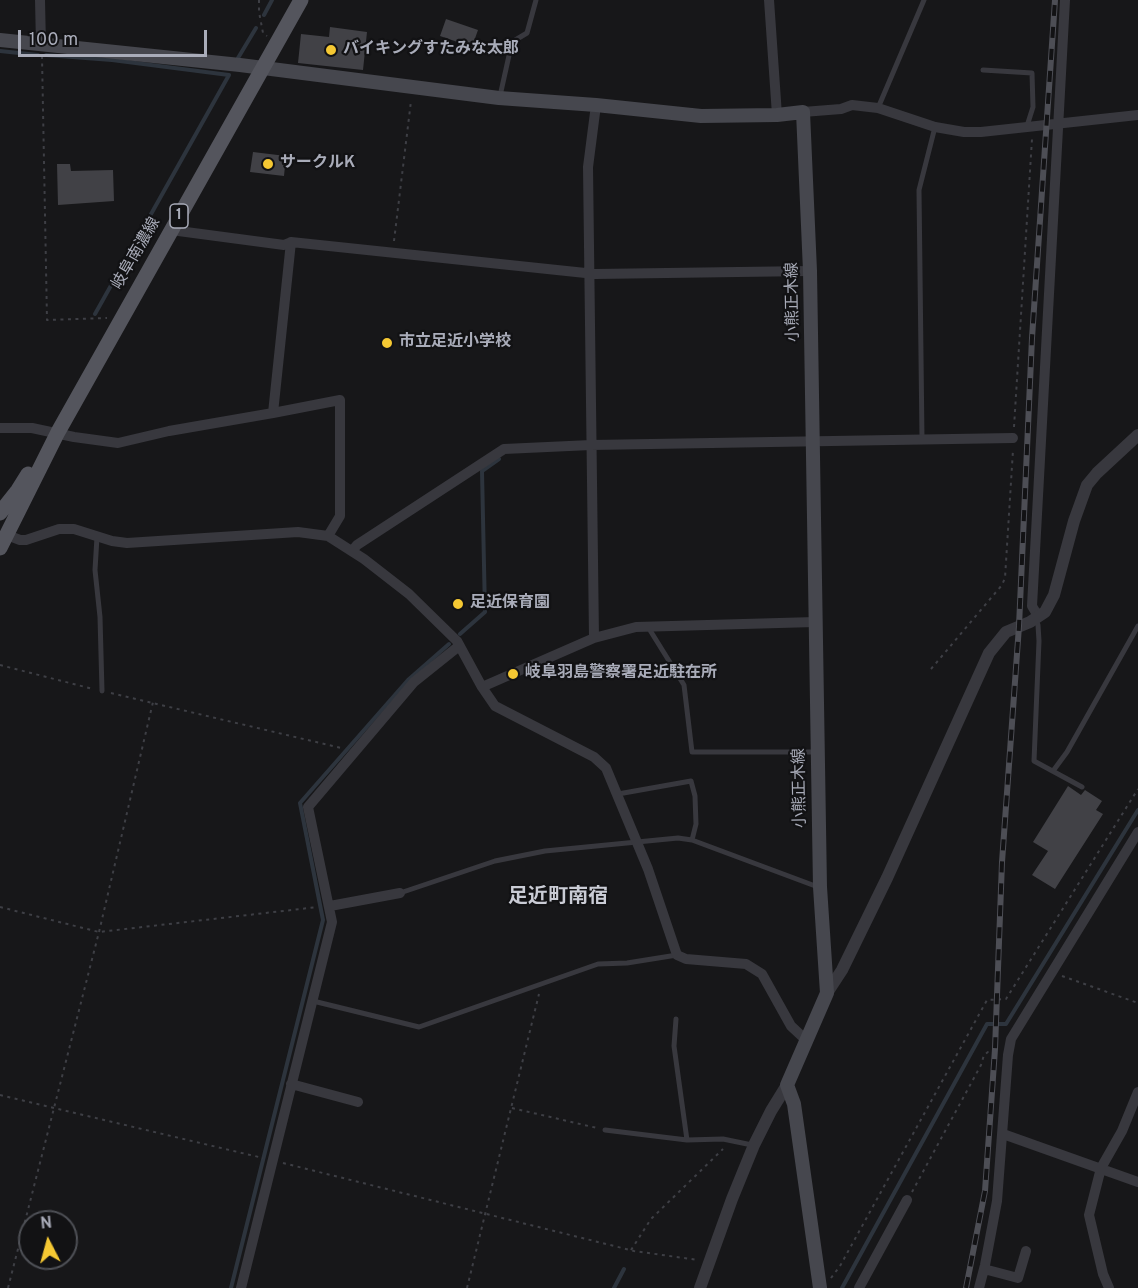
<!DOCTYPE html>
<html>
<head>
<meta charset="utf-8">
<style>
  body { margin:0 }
  #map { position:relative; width:1138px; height:1288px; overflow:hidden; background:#171719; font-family:Overpass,sans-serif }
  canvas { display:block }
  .north { position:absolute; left:18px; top:1210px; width:60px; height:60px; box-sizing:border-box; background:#121214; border:2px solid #4e5056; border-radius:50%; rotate:354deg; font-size:16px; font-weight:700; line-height:24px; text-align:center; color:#a9acb9 }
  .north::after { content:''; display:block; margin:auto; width:21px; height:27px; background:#f5c833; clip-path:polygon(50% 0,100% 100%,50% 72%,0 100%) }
  .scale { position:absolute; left:18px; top:30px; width:189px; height:27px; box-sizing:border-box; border:3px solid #a9acb9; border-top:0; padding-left:8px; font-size:18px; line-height:21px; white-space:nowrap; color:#a9acb9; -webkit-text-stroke:4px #121214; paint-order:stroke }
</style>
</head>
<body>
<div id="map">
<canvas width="1138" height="1288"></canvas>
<div class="north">N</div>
<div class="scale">100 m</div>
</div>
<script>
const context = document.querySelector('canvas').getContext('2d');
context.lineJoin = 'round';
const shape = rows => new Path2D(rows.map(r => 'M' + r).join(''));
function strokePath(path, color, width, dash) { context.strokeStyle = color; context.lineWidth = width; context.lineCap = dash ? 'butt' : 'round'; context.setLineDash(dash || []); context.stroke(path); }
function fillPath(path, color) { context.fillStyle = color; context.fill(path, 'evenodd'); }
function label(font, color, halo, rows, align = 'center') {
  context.font = font + ' Overpass,"Noto Sans JP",sans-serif'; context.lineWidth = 4.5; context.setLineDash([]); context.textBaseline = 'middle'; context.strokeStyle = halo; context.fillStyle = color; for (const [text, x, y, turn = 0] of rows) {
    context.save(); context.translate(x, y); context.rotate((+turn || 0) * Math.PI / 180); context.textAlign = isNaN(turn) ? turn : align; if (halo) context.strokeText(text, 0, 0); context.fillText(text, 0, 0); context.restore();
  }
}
const stream = shape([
  [264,15,272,0],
  [0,51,38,55],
  [46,55,112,60,229,75,95,314],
  [238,58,256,28],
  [460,634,485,612,482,471,499,459],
  [231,1288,323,920,300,803,408,680,449,644],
  [614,1288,624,1269],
  [842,1288,987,1024,1006,1024,1138,810]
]);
const building = shape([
  [446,19,478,30,472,47,440,36],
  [330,27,367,32,363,70,298,63,301,34,329,37],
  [253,152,286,156,284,176,250,172],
  [57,164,70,164,71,171,113,170,114,201,58,205],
  [1068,786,1081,795,1085,790,1102,801,1096,810,1103,814,1055,889,1032,875,1048,851,1033,842]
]);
const path = shape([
  [259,0,259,12,263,33,267,36],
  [42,56,47,320,107,318],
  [394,241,411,101],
  [1014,427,1032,139],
  [0,665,93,689],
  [931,669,1002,585,1005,578,1013,450],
  [111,693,341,748],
  [0,907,99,932,318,907],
  [1062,976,1138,1003],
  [0,1095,263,1158],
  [512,1108,597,1128],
  [283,1163,634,1251,698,1260],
  [912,1192,981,1065,984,1055,988,1052,997,1051],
  [631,1250,651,1219,723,1149],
  [831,1278,840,1266,987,1000,1006,999,1138,789],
  [8,1288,99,932,153,702],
  [467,1288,539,994]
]);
const service = shape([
  [983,70,1032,73,1033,107,1027,126],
  [500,96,512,42,527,33,536,0],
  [878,108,924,0],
  [922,439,919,190,935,127],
  [97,537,95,570,100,617,102,691],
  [1036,620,1038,625,1039,641,1034,761,1082,787],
  [648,627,684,685,692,752,818,752],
  [1053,771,1067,752,1138,626],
  [618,794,691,781,695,796,696,824,692,840],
  [400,893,495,861,545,851,678,838,692,840,818,887],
  [313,1001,419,1027,598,964,627,963,677,955],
  [676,1019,674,1046,687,1140,723,1139,752,1145],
  [605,1130,687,1140]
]);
const minor = shape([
  [40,0,41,45],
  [769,0,777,115],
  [803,112,841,109,852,105,878,108,935,127,964,132,981,132,1138,115],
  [171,230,284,245,291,242,595,274,810,271],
  [291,242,273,413,340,400,340,516,328,536],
  [0,428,32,428,74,437,118,443,169,431,273,413],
  [7,535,20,540,26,540,59,529,74,529,112,541,127,543,298,532,328,536,364,559,409,594,457,641,482,687,495,706,594,757,606,768,648,869,677,955,686,959,746,964,762,974,791,1026,806,1040],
  [352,551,357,545,504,449,591,445,1013,438],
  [1038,616,1032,606,1065,0],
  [594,638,588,167,596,105],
  [482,687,594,638,636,627,815,622],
  [330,906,400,893],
  [291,1084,358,1102],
  [1003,1134,1138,1182],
  [984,1269,1018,1278,1026,1251],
  [241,1288,332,922,308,807,414,682,459,646],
  [859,1288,907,1200],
  [979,1288,985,1265,997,1201,1008,1055,1011,1039,1138,832],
  [1109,1288,1103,1274,1089,1215,1101,1168,1122,1131,1138,1092]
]);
const tertiary = shape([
  [827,993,842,970,887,878,989,653,1006,632,1030,622,1045,612,1054,595,1074,521,1087,485,1097,473,1138,435],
  [700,1288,732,1199,754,1145,771,1111,787,1085]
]);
const secondary = shape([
  [0,40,240,65,499,98,596,105,701,116,777,115,803,112,810,271,820,887,827,993,787,1085,794,1104,820,1288]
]);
const primary = shape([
  [0,513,18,490,28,474],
  [0,548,58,432,301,0]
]);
const rail = shape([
  [966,1288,985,1191,995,1049,1002,862,1019,626,1032,338,1055,0]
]);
const markers = [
  [331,50,6,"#f5c833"],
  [268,164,6,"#f5c833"],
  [387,343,6,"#f5c833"],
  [458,604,6,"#f5c833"],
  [513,674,6,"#f5c833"]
];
const shields = [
  [179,216,18]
];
const shieldNames = [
  ["1",179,216]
];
const poiNames = [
  ["バイキングすたみな太郎",343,50],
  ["サークルK",280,164],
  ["市立足近小学校",399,343],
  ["足近保育園",470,604],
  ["岐阜羽島警察署足近駐在所",525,674]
];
const streetNames = [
  ["岐阜南濃線",137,254,-60],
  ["小熊正木線",794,302,-91],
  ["小熊正木線",801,788,-91]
];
const quarterNames = [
  ["足近町南宿",558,898]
];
strokePath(stream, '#2d343d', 4);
fillPath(building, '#414146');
strokePath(path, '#3e3f45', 2, [3, 4.5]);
strokePath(service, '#38383e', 5);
strokePath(minor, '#38383e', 10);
strokePath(tertiary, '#38383e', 12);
strokePath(secondary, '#46474e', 14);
strokePath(primary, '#54555d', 15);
strokePath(rail, '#4d4e55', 6);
strokePath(rail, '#121214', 4, [11]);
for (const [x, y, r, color] of markers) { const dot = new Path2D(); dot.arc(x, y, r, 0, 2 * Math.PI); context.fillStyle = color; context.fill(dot); strokePath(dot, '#121214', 2); }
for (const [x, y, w] of shields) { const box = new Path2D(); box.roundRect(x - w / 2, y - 12, w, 24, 4.5); context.fillStyle = '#121214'; context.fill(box); strokePath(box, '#a9acb9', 1.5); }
label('bold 15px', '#a9acb9', null, shieldNames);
label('bold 16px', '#a9acb9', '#121214', poiNames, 'left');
label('16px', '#a9acb9', '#121214', streetNames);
label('bold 20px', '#caccd5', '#121214', quarterNames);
</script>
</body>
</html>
